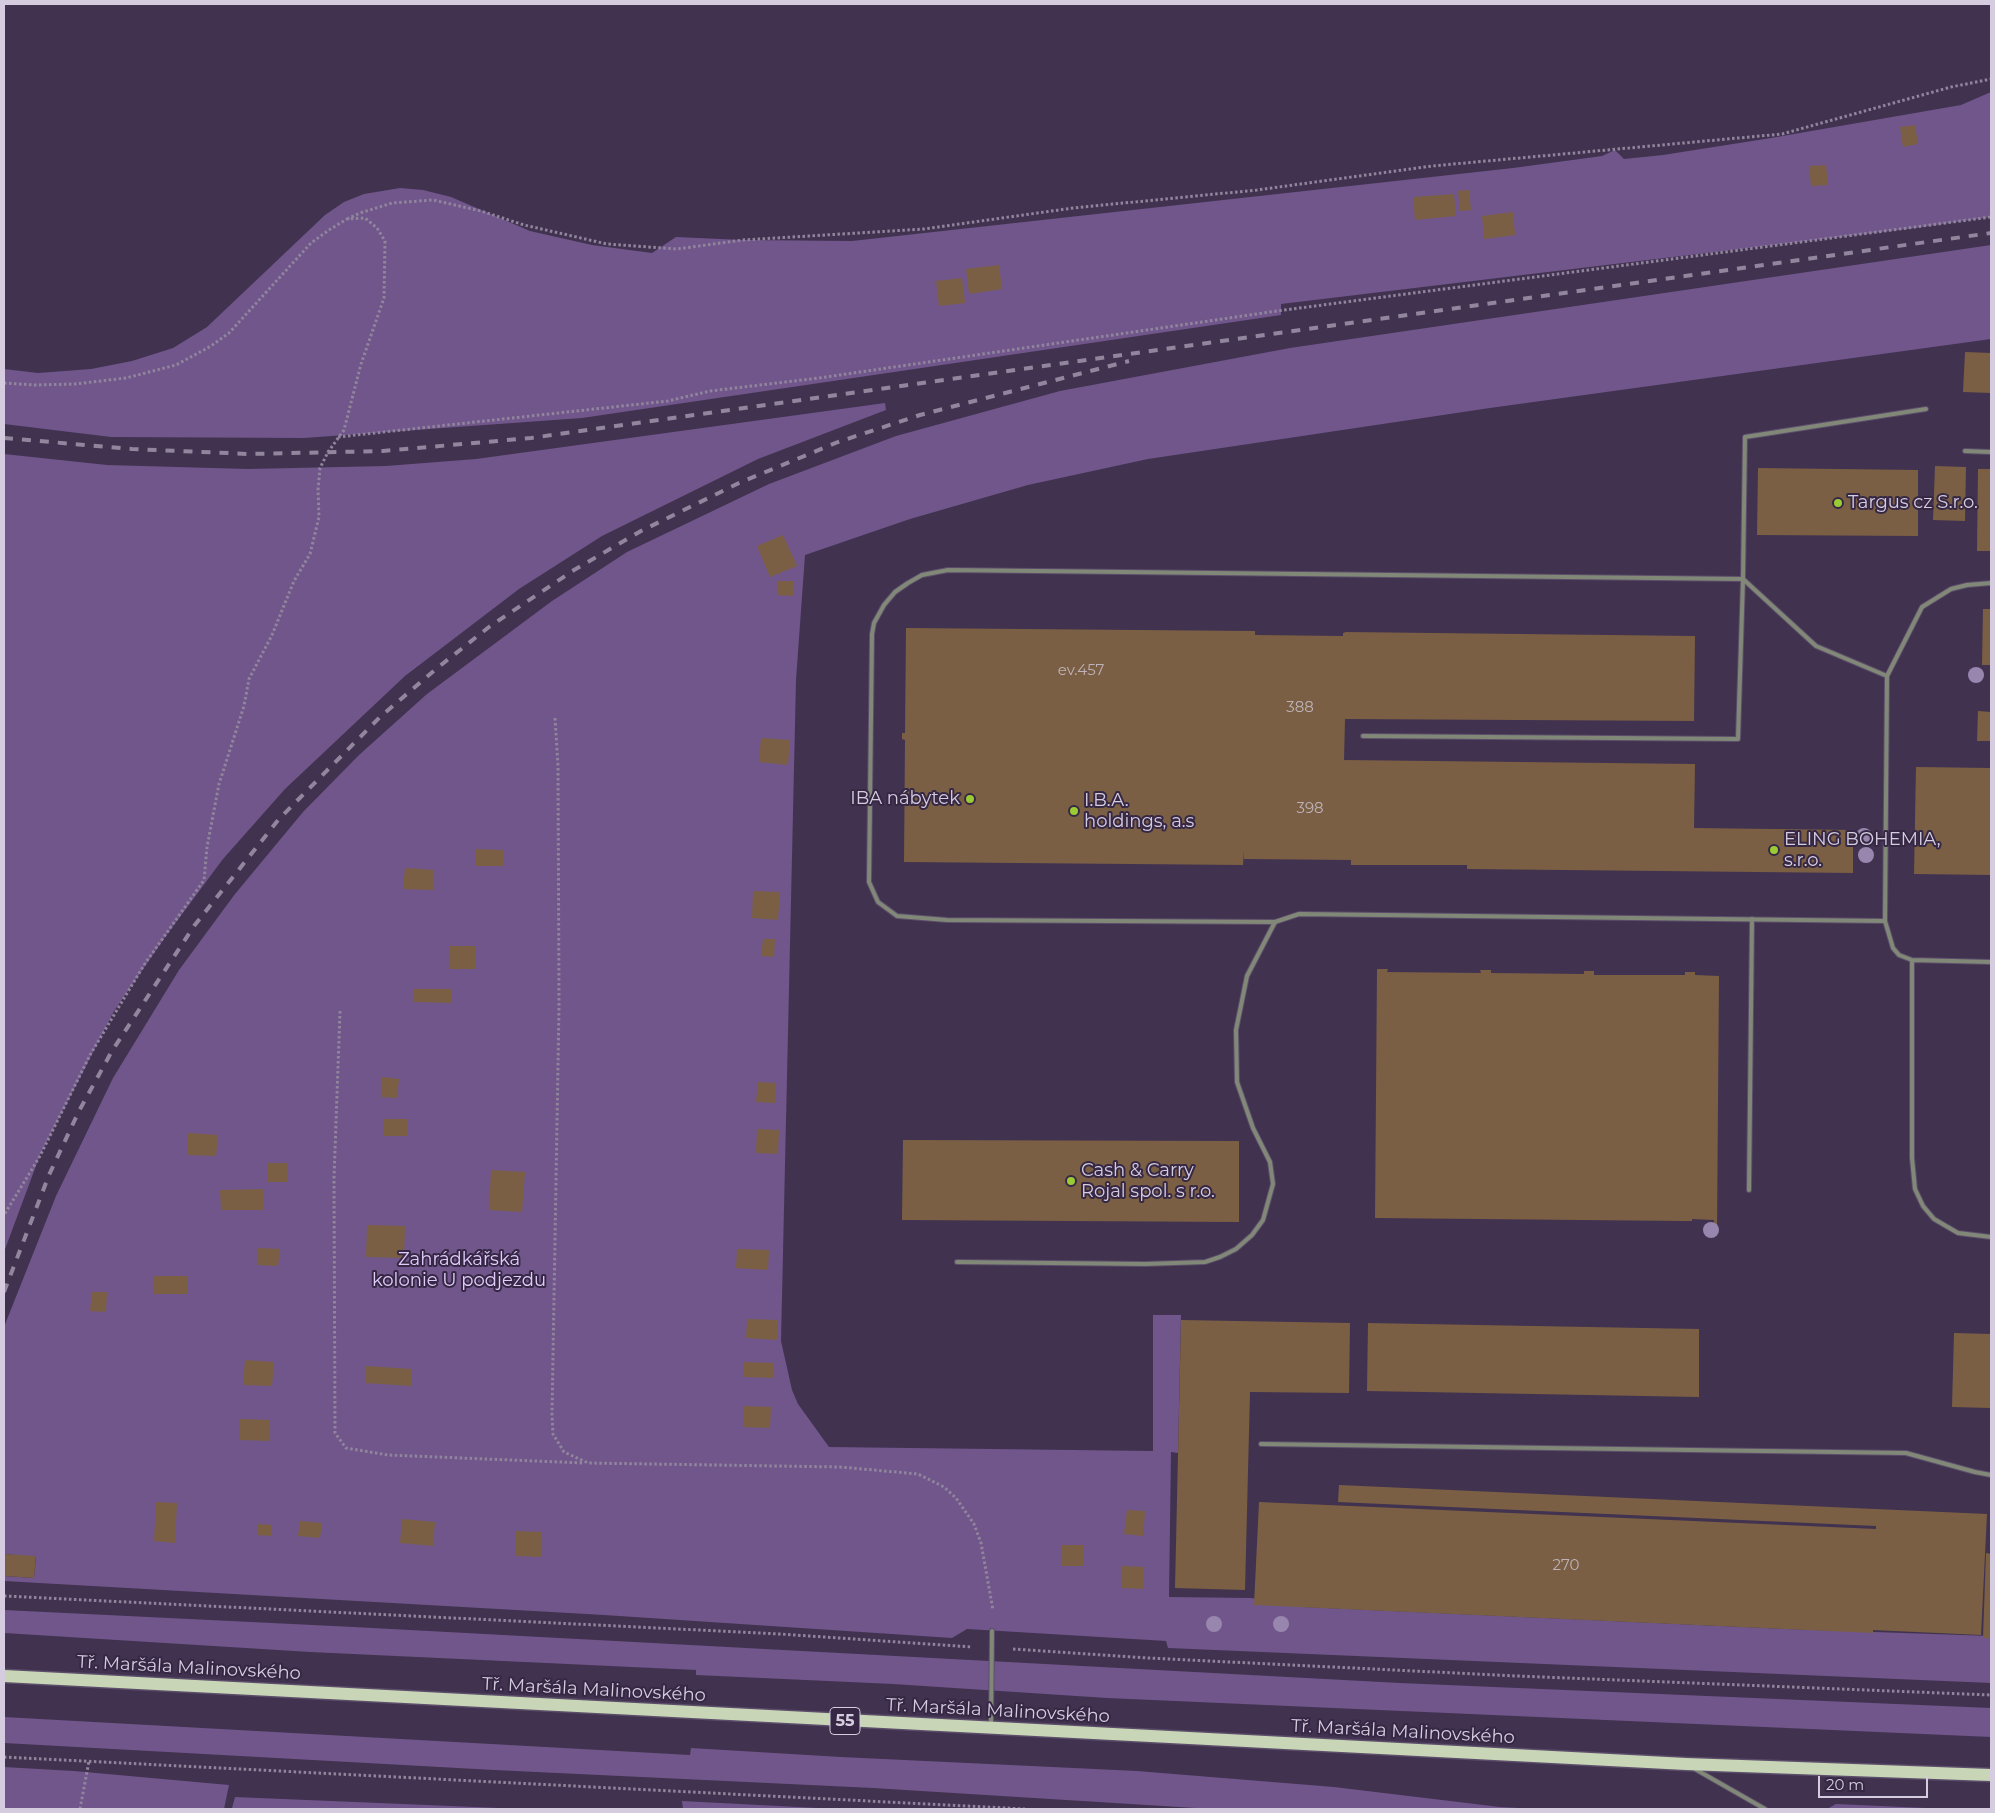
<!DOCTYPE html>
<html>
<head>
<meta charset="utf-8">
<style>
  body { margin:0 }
  #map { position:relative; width:1995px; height:1813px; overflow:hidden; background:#413250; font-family:Montserrat,sans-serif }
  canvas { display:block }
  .frame { position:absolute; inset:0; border:5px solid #d5cddf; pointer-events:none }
  .scale { position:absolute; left:1818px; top:1776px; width:110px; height:22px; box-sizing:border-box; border:2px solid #d5cddf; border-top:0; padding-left:6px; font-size:15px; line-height:18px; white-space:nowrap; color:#d5cddf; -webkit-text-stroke:4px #362845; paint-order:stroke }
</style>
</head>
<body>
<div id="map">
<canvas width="1995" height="1813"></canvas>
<div class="frame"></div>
<div class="scale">20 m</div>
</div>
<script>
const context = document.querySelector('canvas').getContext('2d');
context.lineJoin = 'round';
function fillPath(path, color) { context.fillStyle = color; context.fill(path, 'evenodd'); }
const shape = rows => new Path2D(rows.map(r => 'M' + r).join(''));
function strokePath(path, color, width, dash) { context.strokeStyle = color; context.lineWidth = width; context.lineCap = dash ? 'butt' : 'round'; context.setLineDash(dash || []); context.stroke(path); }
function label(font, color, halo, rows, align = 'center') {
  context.font = font + ' Montserrat,sans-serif'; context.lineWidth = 4; context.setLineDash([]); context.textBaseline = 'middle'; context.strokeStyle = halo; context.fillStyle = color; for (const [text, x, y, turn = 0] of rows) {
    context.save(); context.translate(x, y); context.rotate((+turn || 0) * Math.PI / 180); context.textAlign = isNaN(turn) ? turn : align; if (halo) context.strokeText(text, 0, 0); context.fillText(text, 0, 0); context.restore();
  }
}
const green = shape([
  [1991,92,1991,217,1915,228,1281,304,1281,315,582,418,304,438,111,437,4,424,4,369,38,373,91,369,132,361,173,348,207,327,325,215,344,202,364,194,400,188,423,190,451,197,530,231,592,245,652,253,676,237,743,240,852,241,1513,168,1602,156,1615,150,1624,159,1663,155,1771,138,1961,105],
  [1991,245,1991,339,1490,408,1148,459,1028,485,910,519,805,555,796,680,781,1341,792,1390,798,1404,829,1447,1153,1451,1153,1315,1181,1315,1178,1453,1171,1452,1169,1597,1251,1598,1304,1607,1787,1629,1991,1636,1991,1683,1168,1648,1166,1641,967,1629,952,1638,604,1615,4,1581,4,1576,34,1578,36,1557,4,1554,4,1327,56,1196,113,1078,179,970,235,894,303,812,359,755,427,694,552,601,627,552,769,484,896,436,1060,391,1290,348],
  [885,403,886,410,758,459,602,536,519,589,405,676,285,789,223,859,165,937,114,1011,40,1155,4,1252,4,454,107,465,248,469,386,466,476,459],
  [4,1610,354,1627,1400,1683,1991,1708,1991,1737,1107,1698,893,1684,696,1675,696,1670,310,1652,4,1633],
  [4,1717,690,1755,691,1748,841,1757,1137,1771,1334,1787,1500,1807,1538,1809,1211,1809,873,1788,494,1770,4,1743],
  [4,1767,74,1771,229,1785,224,1809,4,1809],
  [235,1797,523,1809,261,1809,232,1808],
  [682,1801,837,1809,683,1809],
  [1836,1804,1948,1809,1964,1809,1827,1809]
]);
const building = shape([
  [1915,125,1918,144,1903,147,1900,127],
  [1826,165,1828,185,1811,186,1809,166],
  [1469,190,1471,210,1460,211,1458,191],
  [1454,194,1456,216,1415,220,1413,197],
  [1513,212,1515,235,1484,239,1482,216],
  [999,265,1002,289,969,294,966,269],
  [962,278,965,303,939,306,936,281],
  [1965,352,1991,353,1991,393,1963,392],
  [1935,466,1966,467,1965,521,1933,520],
  [1758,468,1918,470,1918,536,1757,535],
  [1978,469,1991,469,1991,551,1977,551],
  [783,535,797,566,770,577,757,546],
  [778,581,794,581,794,596,778,595],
  [1983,609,1991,609,1991,665,1982,665],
  [906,628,1255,631,1255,635,1343,636,1343,633,1346,632,1695,636,1694,721,1345,719,1344,760,1695,764,1694,828,1853,830,1853,873,1467,869,1467,865,1351,865,1351,860,1244,859,1244,851,1243,865,904,862,905,740,902,739,902,733,905,733],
  [1978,711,1991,712,1991,741,1977,741],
  [761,738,790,740,788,765,759,762],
  [1916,767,1991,768,1991,875,1914,874],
  [475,849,503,850,503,866,476,866],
  [405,868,434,870,433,890,403,889],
  [753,891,780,892,778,920,752,918],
  [763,939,775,939,774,957,761,956],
  [450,946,475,946,475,969,449,969],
  [1377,969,1388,969,1387,972,1481,973,1480,970,1491,970,1491,973,1584,974,1584,971,1594,971,1594,975,1685,975,1685,972,1695,972,1695,975,1719,976,1717,1231,1714,1231,1714,1220,1692,1219,1692,1221,1683,1221,1375,1218],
  [413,989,452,989,452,1003,414,1002],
  [382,1077,399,1079,397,1098,381,1097],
  [758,1082,776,1083,775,1103,756,1102],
  [383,1119,408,1119,408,1136,383,1136],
  [757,1129,779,1130,778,1154,756,1153],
  [188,1133,218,1135,216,1156,187,1155],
  [903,1140,1239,1141,1239,1222,902,1220],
  [268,1163,287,1163,287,1182,268,1182],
  [491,1170,525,1172,522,1212,489,1210],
  [264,1189,264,1210,221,1210,220,1190],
  [367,1225,405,1226,404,1258,366,1257],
  [257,1248,280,1249,278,1266,257,1265],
  [737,1249,769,1250,768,1270,736,1268],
  [154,1276,188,1276,188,1294,154,1294],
  [92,1292,107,1292,106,1312,90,1311],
  [747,1319,778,1320,778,1340,746,1338],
  [1181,1320,1350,1323,1349,1393,1250,1392,1245,1590,1175,1588],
  [1368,1323,1699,1329,1699,1397,1367,1391],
  [1954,1333,1991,1334,1991,1408,1952,1407],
  [245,1360,274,1362,272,1386,243,1385],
  [744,1362,773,1363,773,1378,744,1377],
  [366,1366,412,1369,411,1386,365,1383],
  [744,1406,771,1407,770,1428,743,1427],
  [240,1419,270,1420,269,1441,240,1440],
  [1339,1485,1987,1514,1981,1635,1873,1630,1873,1633,1254,1605,1259,1502,1876,1529,1876,1526,1338,1502],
  [156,1502,177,1503,175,1543,154,1541],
  [1127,1510,1145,1511,1143,1536,1124,1534],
  [402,1519,435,1522,433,1546,400,1543],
  [300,1521,322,1523,320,1538,298,1536],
  [258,1524,272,1525,271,1536,257,1535],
  [516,1531,541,1532,541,1557,515,1556],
  [1061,1545,1084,1545,1084,1566,1061,1566],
  [1986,1553,1991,1554,1991,1638,1983,1638],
  [4,1554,36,1556,34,1578,4,1576],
  [1122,1566,1144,1567,1143,1589,1121,1588]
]);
const path = shape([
  [347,219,360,213,392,203,433,200,481,211,524,225,607,244,677,249,743,240,924,229,1073,208,1257,190,1432,166,1782,134,1951,87,1991,79],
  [4,383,34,385,75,384,126,378,176,365,211,346,229,333,311,243,329,230,347,219,365,218,377,228,385,241,384,298,361,364,344,430,328,452,320,468,318,490,319,517,310,554,294,581,272,635,249,679,244,706,219,784,207,847,204,880,144,965,90,1055,40,1156,4,1215],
  [338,437,668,401,710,391,819,378,1277,311,1991,217],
  [555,718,558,766,559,1006,552,1415,553,1434,564,1452,588,1463,840,1467,918,1474,944,1487,956,1498,974,1524,981,1543,993,1610],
  [340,1011,334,1178,335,1433,346,1448,388,1455,584,1463],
  [4,1596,780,1634,972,1647],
  [1013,1649,1148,1658,1517,1676,1991,1695],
  [4,1757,1025,1809],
  [80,1809,89,1761]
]);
const service = shape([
  [1965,451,1991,452],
  [1887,676,1922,607,1951,589,1967,585,1991,583],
  [1363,736,1738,739,1743,579,1745,437,1926,409],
  [1885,921,1299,914,1275,922,947,920,897,916,878,902,869,882,872,634,874,623,884,605,895,592,908,583,922,575,948,570,1743,579,1816,646,1887,676,1885,921,1893,948,1899,955,1912,960],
  [1991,962,1912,960,1912,1158,1915,1189,1923,1206,1934,1219,1958,1233,1991,1237],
  [1749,1190,1752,919],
  [957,1262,1145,1264,1205,1262,1220,1257,1236,1249,1252,1235,1263,1220,1273,1184,1270,1162,1253,1128,1237,1082,1236,1030,1247,976,1275,922],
  [1261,1444,1906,1453,1975,1472,1991,1475],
  [991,1726,992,1631],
  [1695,1769,1765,1809]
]);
const primary = shape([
  [4,1676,1686,1764,1991,1775]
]);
const rail = shape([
  [4,438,132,449,249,454,383,451,531,438,1991,233],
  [4,1292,49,1175,79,1111,112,1051,194,926,279,819,380,717,436,669,489,627,574,570,641,531,739,483,838,442,920,415,1129,361]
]);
const trees = [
  [1976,675],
  [1864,836],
  [1866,855],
  [1711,1230],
  [1214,1624],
  [1281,1624]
];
const markers = [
  [1838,503,5,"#9acb34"],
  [970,799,5,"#9acb34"],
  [1074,811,5,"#9acb34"],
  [1774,850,5,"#9acb34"],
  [1071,1181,5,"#9acb34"]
];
const numberNames = [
  ["ev.457",1081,671],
  ["388",1300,708],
  ["398",1310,809],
  ["270",1566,1566]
];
const shields = [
  [845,1721,30]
];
const shieldNames = [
  ["55",845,1721]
];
const poiNames = [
  ["Targus cz S.r.o.",1848,503],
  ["IBA nábytek",960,799,"right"],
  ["I.B.A.",1084,801],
  ["holdings, a.s",1084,822],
  ["ELING BOHEMIA,",1784,840],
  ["s.r.o.",1784,861],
  ["Cash & Carry",1081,1171],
  ["Rojal spol. s r.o.",1081,1192]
];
const parkNames = [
  ["Zahrádkářská",459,1260],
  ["kolonie U podjezdu",459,1281]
];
const streetNames = [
  ["Tř. Maršála Malinovského",189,1668,3],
  ["Tř. Maršála Malinovského",594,1690,3],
  ["Tř. Maršála Malinovského",998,1711,3],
  ["Tř. Maršála Malinovského",1403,1732,3]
];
fillPath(green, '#70568a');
fillPath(building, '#7a5f44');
strokePath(service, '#5c4e6a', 6);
strokePath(primary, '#5c4e6a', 15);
strokePath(path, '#91859d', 3, [2.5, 2.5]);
strokePath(service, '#818878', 4);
strokePath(primary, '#c8d5b6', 12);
strokePath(rail, '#91869d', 4, [9, 9]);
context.fillStyle = '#9986ae';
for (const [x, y] of trees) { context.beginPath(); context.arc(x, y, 8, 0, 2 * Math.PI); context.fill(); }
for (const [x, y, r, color] of markers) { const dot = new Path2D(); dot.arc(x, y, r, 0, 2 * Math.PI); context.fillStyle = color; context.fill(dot); strokePath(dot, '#362845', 2); }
label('15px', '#beb2b8', null, numberNames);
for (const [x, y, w] of shields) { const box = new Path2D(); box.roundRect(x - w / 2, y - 13.5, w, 27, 4); context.fillStyle = '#362845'; context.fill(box); strokePath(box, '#d5cddf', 1); }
label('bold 16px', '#d5cddf', null, shieldNames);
label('18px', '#d5cddf', '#362845', poiNames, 'left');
label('18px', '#e1cbfa', '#362845', parkNames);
label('18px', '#d5cddf', '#362845', streetNames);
</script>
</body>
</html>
